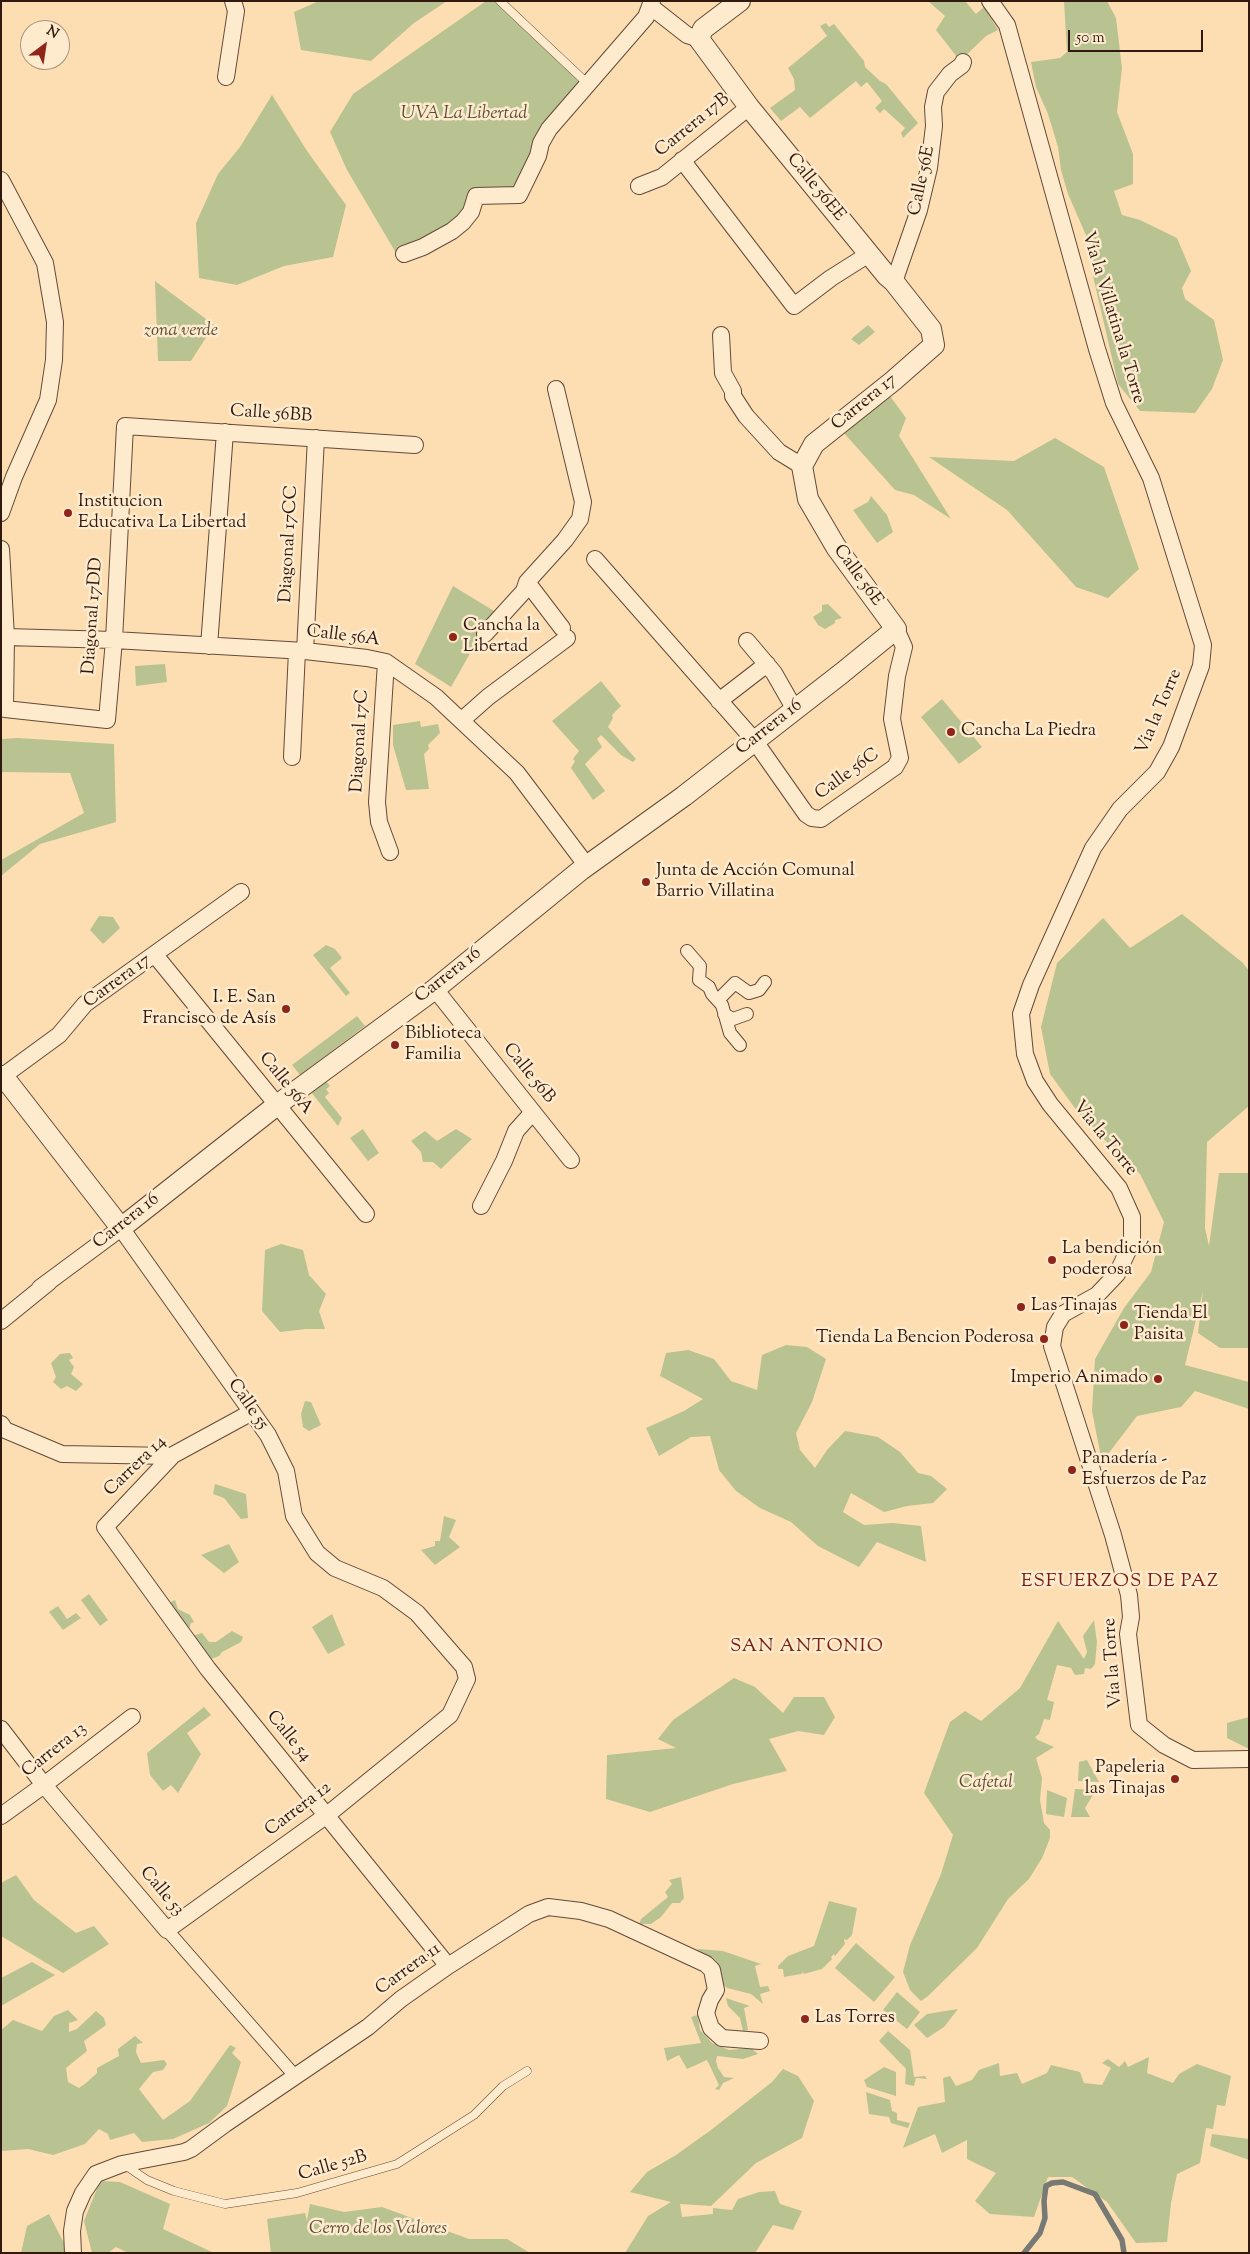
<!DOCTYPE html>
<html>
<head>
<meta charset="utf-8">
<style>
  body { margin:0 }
  #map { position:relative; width:1250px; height:2254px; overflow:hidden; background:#fddeb2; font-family:"Sorts Mill Goudy",serif }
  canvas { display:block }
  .frame { position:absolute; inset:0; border:2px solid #311910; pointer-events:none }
  .north { position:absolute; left:20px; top:20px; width:50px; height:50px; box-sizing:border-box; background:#feeacd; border:1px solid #ac9681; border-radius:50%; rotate:31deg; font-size:14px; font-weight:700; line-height:20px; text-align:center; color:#311910 }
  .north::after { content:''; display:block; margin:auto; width:18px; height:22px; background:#8f2418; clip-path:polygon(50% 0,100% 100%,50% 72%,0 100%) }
  .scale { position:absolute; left:1068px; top:30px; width:135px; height:22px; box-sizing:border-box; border:2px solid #311910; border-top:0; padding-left:6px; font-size:15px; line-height:18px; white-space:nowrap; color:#311910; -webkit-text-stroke:4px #feeacd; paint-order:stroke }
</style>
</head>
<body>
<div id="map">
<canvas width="1250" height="2254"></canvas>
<div class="frame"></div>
<div class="north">N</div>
<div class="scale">50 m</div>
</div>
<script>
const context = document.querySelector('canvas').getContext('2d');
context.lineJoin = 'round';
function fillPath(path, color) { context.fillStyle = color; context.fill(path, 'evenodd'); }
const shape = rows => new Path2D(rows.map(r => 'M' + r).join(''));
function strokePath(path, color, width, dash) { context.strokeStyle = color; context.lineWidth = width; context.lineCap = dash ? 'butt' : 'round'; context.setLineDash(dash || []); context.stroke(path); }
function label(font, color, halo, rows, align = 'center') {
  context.font = font + ' "Sorts Mill Goudy",serif'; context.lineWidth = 5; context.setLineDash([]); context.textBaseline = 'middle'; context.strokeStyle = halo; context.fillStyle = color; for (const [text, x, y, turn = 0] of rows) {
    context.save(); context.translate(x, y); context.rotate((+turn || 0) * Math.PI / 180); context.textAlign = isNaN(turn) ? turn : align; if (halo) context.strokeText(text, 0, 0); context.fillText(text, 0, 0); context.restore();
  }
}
const green = shape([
  [319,1,447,1,414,23,371,61,301,50,294,12],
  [486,1,497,1,583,85,523,185,471,206,422,245,396,253,347,170,330,132,353,94],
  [928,1,965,1,976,14,984,7,998,30,986,36,960,61,936,30,945,16],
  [1064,1,1107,1,1116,18,1122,68,1117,112,1133,154,1133,184,1114,191,1122,215,1140,220,1177,238,1191,271,1182,288,1185,299,1214,320,1223,360,1212,389,1195,413,1140,411,1118,384,1093,276,1089,242,1068,194,1061,170,1058,147,1048,114,1036,87,1031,62,1060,58,1067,52],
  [826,23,829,27,834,24,864,61,865,67,880,81,886,84,918,123,903,138,901,133,905,128,884,109,880,113,875,108,882,101,867,82,861,87,856,81,810,118,800,107,781,121,770,108,795,90,794,79,788,68,827,36,820,26],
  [272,95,307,151,346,205,333,257,284,266,237,285,199,278,196,223,218,174,240,147],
  [155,281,214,325,191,361,158,361],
  [868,325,875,332,859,345,851,339],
  [890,396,906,418,899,436,951,519,914,495,895,490,843,432],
  [1055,438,1104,467,1139,569,1108,598,1076,587,1007,510,929,457,1014,461],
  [871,496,887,515,893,532,877,543,853,510,868,502],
  [453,586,494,611,451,687,415,664],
  [828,604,842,618,835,620,835,623,825,629,818,625,813,617,822,611,822,605],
  [165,664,167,682,136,686,135,666],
  [601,681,621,706,612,715,613,718,608,727,636,759,633,762,621,755,601,735,597,739,602,747,585,764,605,791,593,800,571,768,575,761,573,759,579,751,552,721],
  [942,699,982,747,959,764,921,717],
  [420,721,421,727,438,724,440,733,428,745,429,749,424,754,429,789,406,790,393,745,393,725],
  [18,738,114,744,116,822,40,844,1,876,1,860,84,813,70,773,1,772,1,739],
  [1182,914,1243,963,1249,971,1249,1106,1207,1142,1205,1228,1209,1246,1219,1173,1249,1173,1249,1348,1220,1348,1198,1333,1203,1291,1185,1365,1249,1382,1249,1409,1195,1391,1181,1407,1137,1416,1102,1462,1092,1411,1095,1359,1124,1308,1151,1272,1164,1222,1140,1174,1083,1119,1050,1074,1041,1027,1057,963,1103,918,1130,948],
  [99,916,113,917,120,928,103,944,90,930],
  [326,945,335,949,342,958,330,968,350,993,346,996,313,955],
  [357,1016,365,1026,300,1075,292,1065],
  [325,1080,330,1086,326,1089,329,1093,325,1097,342,1118,338,1126,311,1092],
  [363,1129,379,1153,368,1161,350,1138],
  [456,1129,472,1139,441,1169,433,1162,423,1162,421,1152,411,1141,425,1131,437,1141],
  [281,1244,303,1250,309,1275,326,1294,319,1311,325,1329,306,1329,280,1332,262,1311,265,1250],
  [786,1345,807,1347,826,1359,812,1402,796,1433,800,1450,815,1468,827,1450,845,1431,878,1437,900,1452,918,1473,931,1476,947,1489,933,1503,907,1506,884,1512,851,1493,843,1512,864,1525,893,1523,921,1526,926,1562,877,1542,859,1567,818,1546,791,1522,760,1508,736,1491,719,1470,710,1436,691,1437,659,1456,646,1428,684,1411,703,1399,660,1376,666,1353,688,1350,714,1359,731,1381,757,1390,762,1355],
  [70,1353,73,1358,69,1360,74,1367,71,1374,83,1384,76,1391,67,1386,61,1389,53,1382,56,1377,51,1363,60,1354],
  [305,1401,311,1402,321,1425,309,1431,303,1427,301,1414],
  [215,1484,246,1494,248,1518,241,1519,224,1498,213,1494],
  [444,1516,456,1520,449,1537,460,1547,435,1565,421,1550,435,1546,435,1541,440,1541],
  [229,1544,239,1562,224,1573,201,1555],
  [89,1594,108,1620,100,1626,81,1600],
  [175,1600,178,1609,190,1615,194,1622,191,1623,186,1637,165,1605],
  [58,1606,67,1619,76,1613,81,1618,63,1630,49,1612],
  [332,1614,345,1645,328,1654,312,1627],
  [1094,1620,1097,1642,1095,1664,1091,1669,1085,1668,1084,1674,1075,1675,1071,1668,1057,1665,1047,1700,1054,1702,1050,1720,1044,1719,1039,1734,1035,1737,1038,1740,1054,1747,1036,1758,1042,1778,1040,1800,1044,1823,1050,1830,1050,1838,1042,1858,1029,1879,1008,1899,977,1948,928,1996,921,2001,910,1990,903,1972,910,1945,941,1874,953,1835,924,1793,950,1722,965,1711,981,1721,1020,1688,1058,1621,1084,1659,1087,1652,1083,1636],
  [232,1631,243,1637,241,1642,222,1652,219,1656,211,1659,204,1655,192,1636,202,1633,209,1642,216,1642],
  [734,1678,755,1687,783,1713,794,1697,824,1697,835,1717,824,1735,798,1731,769,1739,787,1771,733,1784,650,1812,606,1799,607,1755,676,1748,658,1739,673,1720],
  [204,1707,211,1715,187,1733,201,1754,178,1793,171,1785,163,1791,150,1775,147,1753],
  [1249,1717,1249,1749,1227,1738,1227,1723],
  [1087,1760,1094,1773,1099,1782,1078,1781,1079,1762],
  [1075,1789,1096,1790,1085,1808,1090,1817,1071,1817],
  [1047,1790,1067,1798,1064,1817,1046,1814],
  [16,1875,34,1900,76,1933,94,1926,109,1944,63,1973,1,1936,1,1883],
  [681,1877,684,1898,680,1903,672,1903,661,1917,651,1924,639,1924,641,1919,668,1897,665,1892,672,1884,669,1880],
  [829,1901,857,1908,852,1935,847,1940,844,1939,845,1944,835,1956,834,1954,831,1957,832,1959,822,1969,804,1974,803,1972,801,1974,784,1977,783,1969,778,1969,778,1966,788,1956,814,1946],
  [856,1943,895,1977,874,2002,835,1968],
  [698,1949,723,1951,761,1964,755,1966,760,1987,768,1986,770,1991,760,1994,763,2004,751,1994,727,1988,723,1984,719,1968,710,1958,697,1951],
  [32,1962,55,1975,1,2006,1,1978],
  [897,1992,920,2012,907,2029,883,2010],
  [726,1998,750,2006,744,2008,748,2030,743,2031,740,2018,728,2006],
  [958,2009,944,2027,927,2038,914,2025,927,2014],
  [68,2010,78,2020,69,2023,69,2032,77,2029,96,2011,104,2018,106,2025,84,2041,87,2051,66,2068,68,2082,79,2088,86,2083,97,2073,97,2068,119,2056,118,2049,135,2036,143,2043,137,2044,136,2052,141,2063,164,2060,167,2064,163,2070,153,2072,139,2089,163,2120,190,2101,230,2045,236,2048,232,2053,241,2062,227,2106,209,2123,173,2139,142,2142,134,2133,110,2140,108,2134,99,2129,85,2144,53,2155,28,2149,1,2151,1,2030,13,2020,42,2031,54,2016],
  [698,2015,700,2030,712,2043,729,2050,751,2048,758,2054,743,2059,717,2056,716,2061,718,2068,724,2077,734,2078,723,2083,719,2090,715,2089,719,2085,707,2060,687,2069,679,2055,667,2061,664,2048,701,2043,691,2017],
  [888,2031,910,2050,914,2077,925,2076,927,2079,916,2078,914,2086,905,2084,906,2069,879,2041],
  [1149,2057,1147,2073,1173,2083,1179,2074,1197,2064,1231,2076,1225,2106,1217,2105,1213,2129,1206,2128,1200,2163,1177,2174,1171,2203,1167,2242,1136,2243,1107,2202,1072,2177,1048,2177,1034,2217,990,2214,975,2201,996,2173,967,2159,967,2140,942,2153,935,2134,903,2148,918,2107,945,2102,943,2078,950,2076,956,2086,972,2080,979,2070,999,2063,1000,2076,1017,2073,1022,2084,1047,2073,1051,2065,1080,2072,1084,2083,1102,2085,1111,2068,1102,2063,1108,2059,1119,2067,1125,2061,1128,2067],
  [884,2067,896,2072,896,2096,867,2087,864,2080],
  [783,2069,798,2076,814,2101,802,2138,756,2163,711,2206,680,2204,682,2217,713,2214,713,2208,732,2210,738,2199,759,2192,775,2191,780,2204,802,2211,793,2230,773,2225,755,2253,625,2253,648,2216,671,2202,630,2192,647,2172,676,2155,711,2130,772,2082],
  [866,2092,890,2100,892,2111,897,2113,897,2120,910,2123,908,2128,891,2123,889,2117,869,2114],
  [1212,2134,1249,2139,1249,2160,1210,2146],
  [100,2181,120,2182,170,2204,163,2229,214,2253,128,2253,116,2247,108,2253,92,2253,84,2221],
  [310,2204,344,2212,382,2207,469,2239,507,2239,530,2253,271,2253,267,2219,305,2213,307,2221],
  [49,2214,69,2253,21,2253,27,2226]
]);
const stream = shape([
  [1024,2253,1040,2233,1045,2218,1044,2201,1046,2186,1052,2183,1063,2182,1095,2194,1122,2240,1124,2253]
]);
const service = shape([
  [500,1,588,84],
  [125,2165,147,2180,174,2191,225,2204,297,2193,397,2164,474,2115,503,2086,527,2071]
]);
const pedestrian = shape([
  [687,951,700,966,699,980,709,987,712,994,722,1005,730,1033,740,1045],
  [718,1000,735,983,749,993,759,990,765,982],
  [724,1014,733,1019,747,1014],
  [167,1930,295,2076]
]);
const minor = shape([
  [990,1,1007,25,1097,349,1114,403,1151,478,1203,645,1201,666,1171,747,1157,772,1120,809,1093,848,1031,985,1021,1014,1025,1054,1035,1081,1050,1104,1119,1188,1132,1217,1132,1242,1117,1274,1097,1295,1063,1314,1055,1327,1052,1346,1113,1535,1129,1595,1131,1617,1128,1634,1139,1725,1164,1745,1193,1760,1249,1759],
  [650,6,687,35,699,39],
  [226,77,236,11,233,1],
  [682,160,794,306,831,278,869,254],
  [1,180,45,263,55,322,54,360,48,400,14,477,1,513],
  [639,186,662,177,749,107],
  [404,254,423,247,452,231,463,222,471,212,476,196,519,195,538,156,541,143,549,129,646,17,652,1],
  [894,282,919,210,929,168,934,126,933,107,936,92,950,74,962,65,963,62],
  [721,335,723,373,733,391,733,396,746,416,779,452,802,466],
  [1,549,6,637,5,709,107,720,114,640,125,426,415,445],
  [595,559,754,740,806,814,812,818,821,819,895,767,900,758,892,719,897,676,904,647,896,629],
  [527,582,562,628],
  [485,634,524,591,527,582,565,540,580,519,583,502,556,389],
  [6,637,114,640,305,651,367,658,386,662,436,697,517,773,587,866],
  [747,641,774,673,790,701,796,708],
  [209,646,225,432],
  [305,651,316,438],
  [386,662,377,802,379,822,390,852],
  [719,701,767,664],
  [462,720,488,697,567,638],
  [292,757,297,651],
  [155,955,366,1214],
  [435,989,571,1160],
  [3,1076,59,1035,85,1004,241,892],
  [481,1206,504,1161,516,1131,533,1112],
  [1,1321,49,1282],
  [252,1412,173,1455,105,1527,208,1669,448,1966],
  [1,1424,5,1430,62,1454,171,1456],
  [1,1729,44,1785,167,1930,327,1815,450,1715,467,1679,464,1667,417,1613,383,1588,335,1568,317,1553,294,1516,286,1471,268,1435,121,1228,40,1288],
  [1,1816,44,1785,132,1717],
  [73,2253,72,2231,75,2211,83,2193,96,2174,122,2164,184,2152,191,2149,225,2124,368,2027,401,1999,448,1966,529,1914,548,1907,581,1911,609,1919,706,1964,712,1970,716,1990,710,2000,706,2013,711,2028,722,2038,760,2041]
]);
const tertiary = shape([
  [1,1078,3,1076,121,1228,277,1105,435,989,581,870,684,796,842,673,896,629,836,547,808,499,802,466,814,444,893,381,934,345,931,329,894,282,887,276,749,107,699,39,703,29,740,1]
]);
const markers = [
  [68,513,5,"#8f2418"],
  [453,637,5,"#8f2418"],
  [951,732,5,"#8f2418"],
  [646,882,5,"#8f2418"],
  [286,1009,5,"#8f2418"],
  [395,1045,5,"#8f2418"],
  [1052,1260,5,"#8f2418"],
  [1021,1307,5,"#8f2418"],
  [1124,1325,5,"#8f2418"],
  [1044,1339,5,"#8f2418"],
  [1158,1379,5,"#8f2418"],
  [1072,1470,5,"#8f2418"],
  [1175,1779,5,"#8f2418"],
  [805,2019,5,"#8f2418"]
];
const parkNames = [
  ["UVA La Libertad",464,115],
  ["zona verde",181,332],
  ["Cafetal",986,1784],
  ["Cerro de los Valores",378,2230]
];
const streetNames = [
  ["Carrera 17B",693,126,-39],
  ["Calle 56E",923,181,-78],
  ["Calle 56EE",815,188,51],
  ["Vía la Villatina la Torre",1112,318,73],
  ["Carrera 17",865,403,-39],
  ["Calle 56BB",271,415,4],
  ["Diagonal 17CC",290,544,-87],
  ["Calle 56E",857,576,54],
  ["Diagonal 17DD",94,616,-86],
  ["Calle 56A",343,637,7],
  ["Via la Torre",1160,712,-67],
  ["Carrera 16",770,728,-38],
  ["Diagonal 17C",361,741,-87],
  ["Calle 56C",848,775,-36],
  ["Carrera 16",449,976,-38],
  ["Carrera 17",118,982,-36],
  ["Calle 56B",528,1074,51],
  ["Calle 56A",285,1084,51],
  ["Via la Torre",1104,1139,51],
  ["Carrera 16",127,1222,-38],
  ["Calle 55",247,1405,55],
  ["Carrera 14",136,1467,-44],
  ["Via la Torre",1114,1663,-94],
  ["Calle 54",288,1737,51],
  ["Carrera 13",55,1751,-38],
  ["Carrera 12",299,1810,-37],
  ["Calle 53",161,1892,50],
  ["Carrera 11",409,1970,-36],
  ["Calle 52B",333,2167,-16]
];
const poiNames = [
  ["Institucion",78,503],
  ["Educativa La Libertad",78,524],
  ["Cancha la",463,627],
  ["Libertad",463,648],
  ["Cancha La Piedra",961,732],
  ["Junta de Acción Comunal",656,872],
  ["Barrio Villatina",656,893],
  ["I. E. San",276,999,"right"],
  ["Francisco de Asís",276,1020,"right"],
  ["Biblioteca",405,1035],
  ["Familia",405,1056],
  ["La bendición",1062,1250],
  ["poderosa",1062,1271],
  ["Las Tinajas",1031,1307],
  ["Tienda El",1134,1315],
  ["Paisita",1134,1336],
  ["Tienda La Bencion Poderosa",1034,1339,"right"],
  ["Imperio Animado",1148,1379,"right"],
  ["Panadería -",1082,1460],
  ["Esfuerzos de Paz",1082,1481],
  ["Papeleria",1165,1769,"right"],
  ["las Tinajas",1165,1790,"right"],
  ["Las Torres",815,2019]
];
const neighbourhoodNames = [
  ["ESFUERZOS DE PAZ",1120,1583],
  ["SAN ANTONIO",807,1648]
];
fillPath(green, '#b9c291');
strokePath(stream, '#767974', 5.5);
strokePath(service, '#644a38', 9);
strokePath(pedestrian, '#644a38', 14);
strokePath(minor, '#644a38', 18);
strokePath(tertiary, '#644a38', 22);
strokePath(service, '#feeacd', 8);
strokePath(pedestrian, '#feeacd', 12);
strokePath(minor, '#feeacd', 16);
strokePath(tertiary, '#feeacd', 20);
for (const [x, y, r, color] of markers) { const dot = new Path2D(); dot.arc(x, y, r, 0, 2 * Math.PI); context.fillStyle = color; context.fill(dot); strokePath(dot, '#feeacd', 2); }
label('italic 18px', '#5a4c37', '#feeacd', parkNames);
label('18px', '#311910', '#feeacd', streetNames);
label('18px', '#311910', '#feeacd', poiNames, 'left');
context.letterSpacing = '1px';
label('19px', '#7a1f14', '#feeacd', neighbourhoodNames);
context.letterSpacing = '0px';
</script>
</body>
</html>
